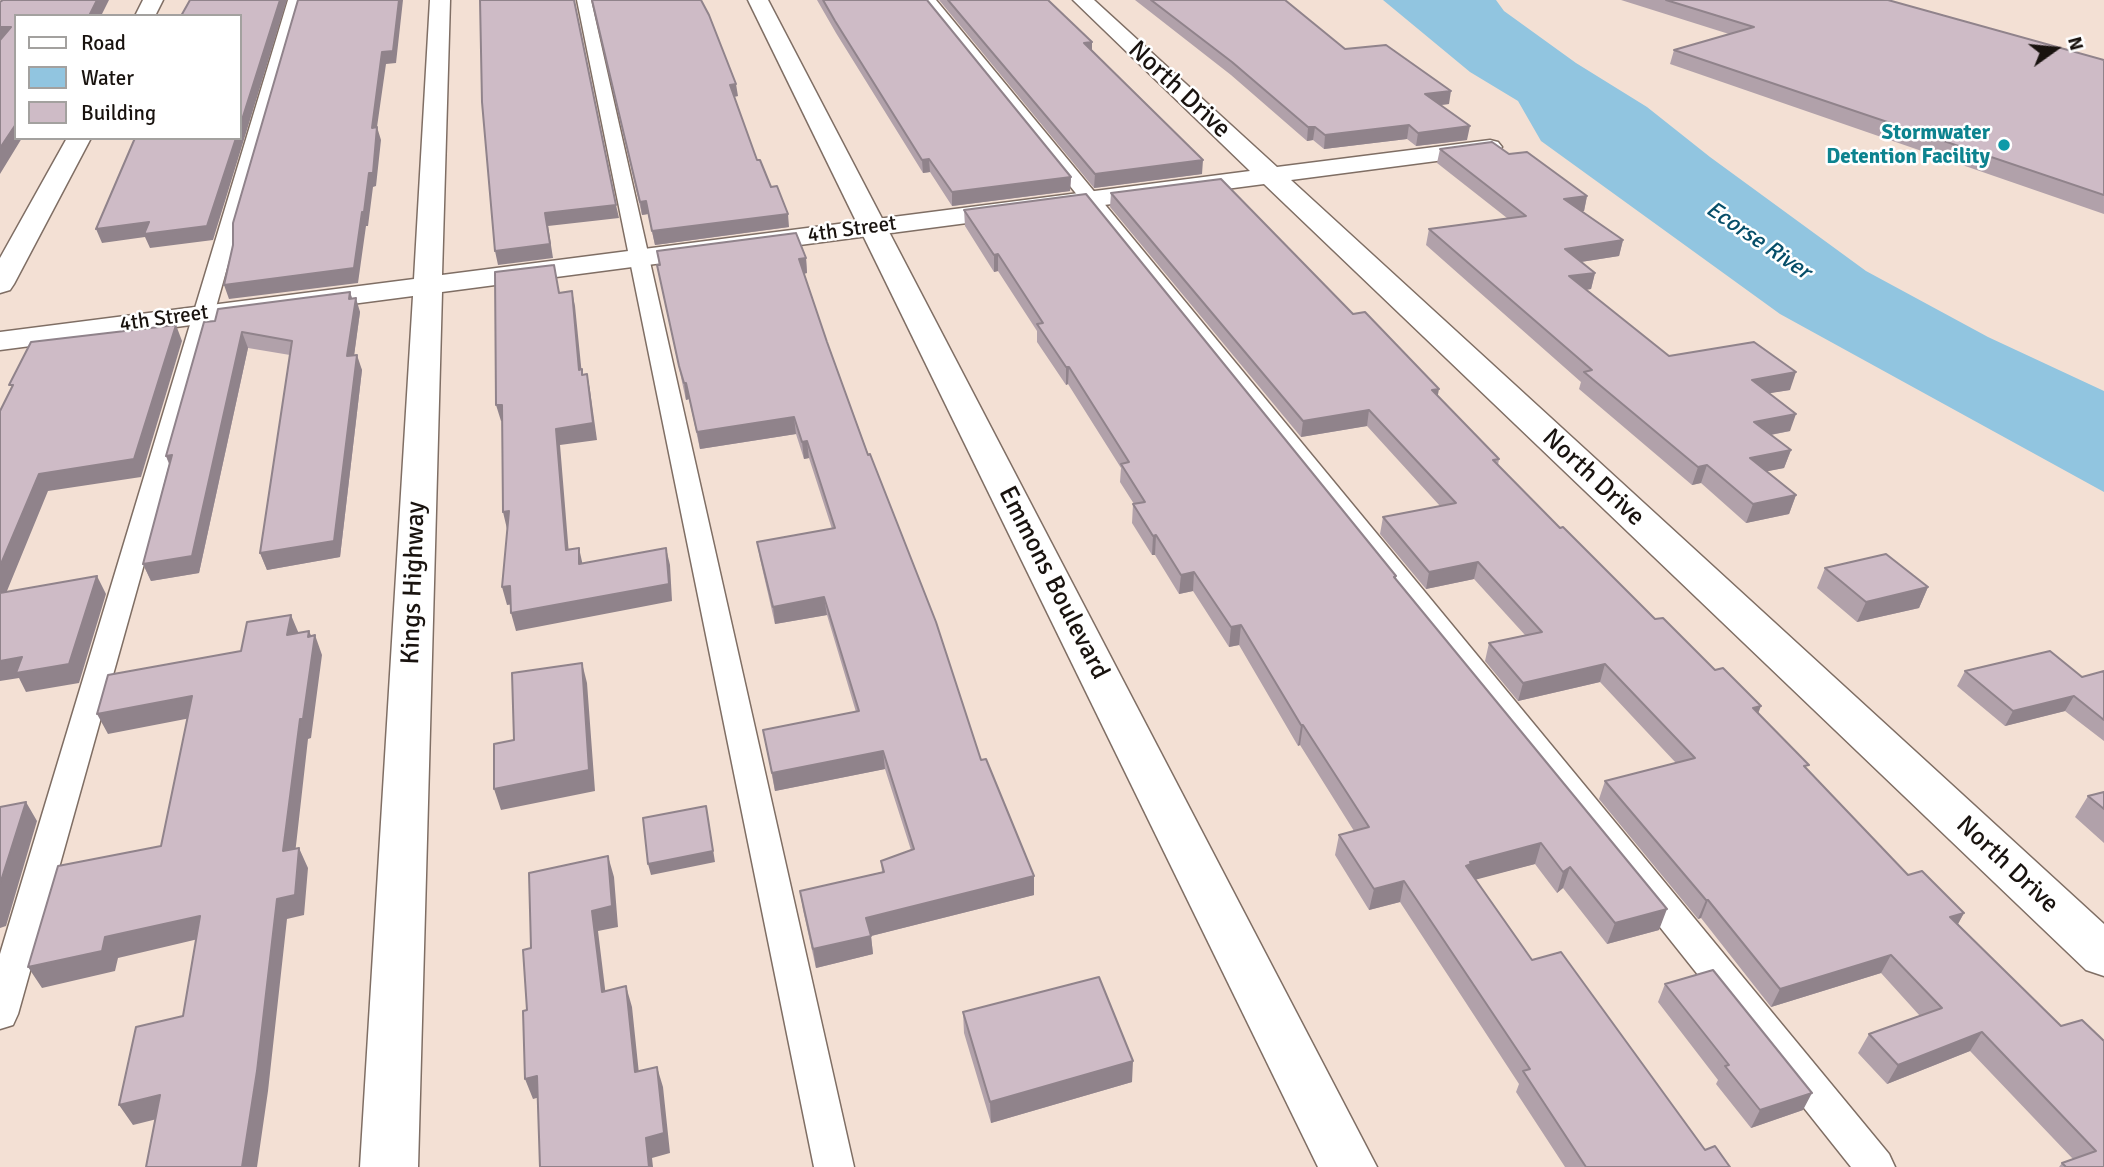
<!DOCTYPE html>
<html>
<head>
<meta charset="utf-8">
<style>
  body { margin:0 }
  #map { position:relative; width:2104px; height:1167px; overflow:hidden; background:#f3e0d4; font-family:Signika,sans-serif }
  canvas { display:block }
  .legend { position:absolute; left:14px; top:14px; width:228px; height:126px; box-sizing:border-box; background:#fff; border:2px solid #a3a19f; margin:0; padding:9px 12px; list-style:none; font-size:21px; color:#19130f }
  .legend li { display:flex; align-items:center; gap:14px; height:35px }
  .legend b { width:35px; border:2px solid #a3a19f }
  .north { position:absolute; left:2020px; top:14px; width:70px; height:70px; -webkit-text-stroke:5px #fff; paint-order:stroke; rotate:75deg; font-size:19px; font-weight:700; line-height:28px; text-align:center; color:#19130f }
  .north::after { content:''; display:block; margin:auto; width:24px; height:32px; background:#19130f; clip-path:polygon(50% 0,100% 100%,50% 72%,0 100%) }
</style>
</head>
<body>
<div id="map">
<canvas width="2104" height="1167"></canvas>
<ul class="legend">
<li><b style="height:9px;background:#fff"></b>Road</li>
<li><b style="height:19px;background:#91c5e0"></b>Water</li>
<li><b style="height:19px;background:#cebbc6"></b>Building</li>
</ul>
<div class="north">N</div>
</div>
<script>
const context = document.querySelector('canvas').getContext('2d');
context.lineJoin = 'round';
function fillPath(path, color) { context.fillStyle = color; context.fill(path, 'evenodd'); }
const shape = rows => new Path2D(rows.map(r => 'M' + r).join(''));
function strokePath(path, color, width, dash) { context.strokeStyle = color; context.lineWidth = width; context.lineCap = dash ? 'butt' : 'round'; context.setLineDash(dash || []); context.stroke(path); }
function label(font, color, halo, rows, align = 'center') {
  context.font = font + ' Signika,sans-serif'; context.lineWidth = 5; context.setLineDash([]); context.textBaseline = 'middle'; context.strokeStyle = halo; context.fillStyle = color; for (const [text, x, y, turn = 0] of rows) {
    context.save(); context.translate(x, y); context.rotate((+turn || 0) * Math.PI / 180); context.textAlign = isNaN(turn) ? turn : align; if (halo) context.strokeText(text, 0, 0); context.fillText(text, 0, 0); context.restore();
  }
}
const water = shape([
  [1383,0,1496,0,1504,11,1576,63,1647,107,1710,157,1866,271,1988,337,2104,391,2104,492,1780,314,1541,141,1518,101,1470,72]
]);
const lane = shape([
  [288,0,302,0,18,1014,13,1025,0,1029,0,954,288,0],
  [577,0,591,0,854,1167,814,1167,577,0],
  [922,0,936,0,1889,1154,1895,1167,1851,1167,922,0]
]);
const street = shape([
  [143,0,163,0,155,16,135,16,143,0],
  [430,0,450,0,442,275,1250,171,1073,0,1094,0,1277,167,1490,140,1498,142,1502,147,1498,152,1490,154,1291,180,2104,924,2104,976,2086,970,1264,184,442,292,418,1167,360,1167,413,296,0,350,0,332,414,279,430,0],
  [67,138,91,138,14,284,10,290,0,293,0,258,67,138]
]);
const secondary = shape([
  [748,0,768,0,1377,1167,1318,1167,748,0]
]);
const wall = shape([
  [592,0,738,96,734,97,757,160,771,187,789,227,655,245,648,214,642,215],
  [817,0,927,0,1071,177,1070,191,952,206,930,172,923,173,836,33],
  [939,0,1048,0,1202,174,1094,188],
  [1135,0,1285,0,1345,49,1449,104,1440,105,1467,140,1416,146,1407,139,1324,149,1313,140,1307,141,1231,75],
  [1621,0,1888,0,2104,60,2104,214,1670,64,1674,50,1729,34],
  [1440,149,1509,154,1587,196,1584,211,1582,211,1623,240,1619,256,1581,262,1595,273,1591,289,1585,290,1669,356,1790,390,1769,393,1790,431,1771,435,1791,450,1784,468,1767,471,1796,495,1789,514,1746,523,1701,483,1692,485,1579,389,1581,382,1426,245,1429,229,1507,218,1437,163],
  [1111,193,1353,314,1438,396,1499,459,1498,465,1560,528,1655,619,1758,713,1807,769,1908,875,1964,913,1958,924,2061,1026,2104,1167,2059,1167,2062,1163,2073,1159,1970,1051,1887,1084,1858,1053,1869,1034,1920,1016,1881,973,1771,1007,1701,918,1698,919,1599,799,1605,781,1676,763,1600,682,1518,701,1485,661,1489,643,1525,635,1474,579,1426,589,1380,534,1383,517,1440,506,1367,426,1301,437,1110,207],
  [964,210,1396,576,1396,579,1659,930,1607,944,1563,888,1557,893,1535,864,1475,879,1532,960,1705,1150,1730,1167,1565,1167,1516,1092,1519,1084,1400,902,1369,910,1335,855,1339,835,1354,831,1300,745,1298,746,1239,645,1229,647,1193,591,1179,594,1155,555,1152,555,1132,523,1133,504,1134,504,1120,482,1121,468,1068,384,1066,385,1037,342,1037,331,998,271,994,272,965,226],
  [657,251,806,258,807,273,804,274,827,342,981,760,1034,895,871,936,873,954,816,968,803,910,800,891,882,872,881,861,911,850,885,769,775,791,763,730,856,712,827,615,775,624,760,559,757,542,832,529,809,458,804,459,796,434,700,449,689,399,686,400,682,382,660,280,657,265,659,265],
  [350,292,352,298,360,312,354,355,362,370,340,557,267,570,260,553,290,355,248,348,199,573,151,581,143,564,169,464,166,456,215,321],
  [1825,568,1928,587,1919,608,1857,622,1817,588],
  [1965,671,2082,677,2104,671,2104,741,2065,711,2005,726,1957,686],
  [2104,792,2104,843,2075,817,2088,796],
  [1665,984,1803,1110,1751,1128,1716,1084,1718,1080,1658,1002],
  [963,1012,1132,1082,991,1123,964,1033]
]);
const shadedWall = shape([
  [97,0,109,0,101,16,89,16],
  [280,0,287,0,213,240,150,248,145,237,102,243,96,229,236,138,240,138,240,126],
  [399,0,403,0,396,63,386,64,377,127,381,140,376,186,373,187,368,226,366,226,358,283,229,299,224,285,372,128,382,52],
  [0,27,11,27,0,41],
  [1092,42,1092,54,1084,43],
  [736,84,738,96,732,97,730,85],
  [1451,91,1449,104,1423,107,1425,94],
  [16,124,16,138,22,138,0,174,0,148],
  [1409,125,1407,139,1324,149,1325,135],
  [1470,126,1467,140,1416,146,1418,133],
  [1308,127,1315,127,1313,140,1307,141],
  [929,159,930,172,923,173,922,160],
  [1203,160,1202,174,1094,188,1095,174],
  [1071,177,1070,191,952,206,952,192],
  [1587,196,1584,211,1560,214,1564,199],
  [646,201,648,214,642,215,640,202],
  [616,205,619,218,548,226,553,258,498,265,495,251,545,213],
  [788,214,789,227,655,245,652,231],
  [1623,240,1619,256,1561,265,1565,249],
  [998,254,998,271,994,272,994,255],
  [806,258,807,273,801,274,799,259],
  [1595,273,1591,289,1565,293,1569,276],
  [572,291,575,306,583,385,579,370],
  [350,292,354,305,356,298,360,312,352,371,347,356],
  [176,325,182,341,141,477,48,491,0,608,0,566,39,474],
  [242,332,248,348,199,573,151,581,143,564],
  [357,355,362,370,340,557,267,570,260,553],
  [1066,367,1069,367,1068,384,1066,385],
  [1796,372,1790,390,1746,397,1752,380],
  [587,374,590,390,597,440,560,445,570,567,566,550,556,429],
  [684,383,686,383,689,399,686,400],
  [1439,389,1436,405,1432,390],
  [496,405,502,405,506,421,501,421],
  [1369,410,1367,426,1301,437,1303,421],
  [1796,414,1790,431,1748,439,1754,422],
  [794,417,796,434,700,449,697,432],
  [807,441,809,458,804,459,802,442],
  [1791,450,1784,468,1744,476,1750,458],
  [172,455,173,472,166,456],
  [1707,465,1701,483,1692,485,1698,467],
  [1796,495,1789,514,1746,523,1753,504],
  [509,511,507,529,503,512],
  [1156,535,1155,555,1152,555,1153,536],
  [579,548,583,566,579,564],
  [666,548,670,565,672,601,516,631,511,613],
  [1478,562,1474,579,1426,589,1429,572],
  [1194,572,1193,591,1179,594,1181,575],
  [97,576,106,594,79,683,26,692,19,678,0,681,0,661],
  [510,586,515,604,507,605,502,587],
  [1928,587,1919,608,1857,622,1866,602],
  [824,597,827,615,775,624,773,607],
  [291,615,299,634,287,635],
  [1241,625,1239,645,1229,647,1231,627],
  [309,631,314,642,315,635,322,655,311,738,308,739,293,872,283,851],
  [582,663,587,683,595,791,501,810,494,789],
  [1605,664,1600,682,1518,701,1523,683],
  [192,696,201,716,108,734,97,714],
  [2074,696,2065,711,2005,726,2013,711],
  [1761,706,1754,724,1753,708],
  [1301,725,1303,725,1300,745,1298,746],
  [883,751,885,769,775,791,772,773],
  [26,802,37,821,6,926,0,928,0,884],
  [706,806,715,862,651,875,648,864],
  [1541,843,1535,864,1467,882,1466,866,1470,862],
  [299,848,308,868,304,915,287,919,268,1091,257,1167,242,1167,277,899],
  [608,856,614,877,618,927,598,931,608,1013,602,992,592,911],
  [1570,867,1563,888,1557,893,1563,872],
  [1034,876,1034,895,871,936,873,954,816,968,813,949,866,918],
  [1404,881,1400,902,1369,910,1374,889],
  [1706,900,1708,900,1701,918,1698,919],
  [1667,909,1659,930,1607,944,1615,923],
  [1964,913,1954,931,1950,917],
  [200,916,211,936,118,958,115,971,42,988,28,967,105,937],
  [1891,955,1881,973,1771,1007,1780,989],
  [626,986,632,1007,641,1093,635,1072],
  [1982,1032,1970,1051,1887,1084,1898,1065],
  [1133,1061,1132,1082,991,1123,990,1102],
  [657,1067,663,1087,670,1153,652,1158,653,1167,649,1167,646,1138],
  [537,1076,544,1096,533,1099,525,1079],
  [1812,1093,1803,1110,1751,1128,1760,1110],
  [160,1095,173,1115,133,1125,119,1105]
]);
const building = shape([
  [3,0,97,0,89,16,16,16,16,124,0,148,0,40,11,27,0,27,0,2,3,0],
  [190,0,280,0,240,126,240,16,181,16,190,0],
  [298,0,399,0,393,51,382,52,372,128,377,127,373,173,369,173,364,212,362,212,354,268,224,285,233,245,233,223,298,0],
  [480,0,574,0,616,205,545,213,550,244,495,251,482,102,480,0],
  [592,0,701,0,709,15,736,84,730,85,757,160,760,160,771,187,777,186,788,214,652,231,646,201,640,202,592,0],
  [823,0,927,0,1071,177,952,192,929,159,922,160,835,21,823,0],
  [948,0,1048,0,1092,42,1084,43,1203,160,1095,174,948,0],
  [1151,0,1285,0,1345,49,1386,45,1451,91,1425,94,1470,126,1418,133,1409,125,1325,135,1315,127,1308,127,1232,62,1151,0],
  [1666,0,1888,0,2104,60,2104,195,1674,50,1754,27,1666,0],
  [135,138,236,138,207,226,144,234,149,222,96,229,135,138],
  [1492,142,1509,154,1527,152,1587,196,1564,199,1623,240,1565,249,1595,273,1569,276,1669,356,1754,342,1796,372,1752,380,1796,414,1754,422,1791,450,1750,458,1796,495,1753,504,1707,465,1698,467,1584,372,1592,370,1429,229,1526,216,1440,149,1492,142],
  [1221,179,1353,314,1365,312,1439,389,1432,390,1499,459,1493,460,1560,528,1563,527,1655,619,1663,618,1715,670,1723,668,1761,706,1753,708,1809,765,1804,766,1908,875,1922,871,1964,913,1950,917,2061,1026,2082,1020,2104,1041,2104,1167,2066,1167,2062,1163,2096,1151,1982,1032,1898,1065,1869,1034,1942,1008,1891,955,1780,989,1708,900,1706,900,1605,781,1695,758,1605,664,1523,683,1489,643,1542,632,1478,562,1429,572,1383,517,1456,503,1369,410,1303,421,1111,193,1221,179],
  [1086,194,1396,576,1394,577,1667,909,1615,923,1570,867,1563,872,1541,843,1470,862,1471,864,1466,866,1532,960,1561,952,1705,1150,1715,1146,1730,1167,1586,1167,1523,1071,1530,1069,1404,881,1374,889,1339,835,1369,827,1303,725,1301,725,1241,625,1231,627,1194,572,1181,575,1156,535,1153,536,1133,504,1145,502,1121,464,1129,462,1069,367,1066,367,1037,324,1043,323,998,254,994,255,964,210,1086,194],
  [796,233,806,258,799,259,827,342,868,455,870,454,936,622,981,760,986,759,1034,876,866,918,871,936,813,949,800,891,884,872,881,861,914,849,883,751,772,773,763,730,859,711,824,597,773,607,757,542,835,528,807,441,802,442,794,417,697,432,686,383,684,383,679,366,657,265,660,265,657,251,796,233],
  [554,265,559,293,572,291,579,370,582,369,582,375,587,374,593,423,556,429,566,550,579,548,579,564,666,548,669,584,511,613,510,586,502,587,509,511,503,512,502,405,496,405,495,272,554,265],
  [350,292,349,299,356,298,347,356,357,355,334,541,260,553,292,341,242,332,192,556,143,564,172,455,166,456,204,322,215,321,218,309,350,292],
  [176,325,134,459,39,474,0,566,0,411,13,385,9,385,31,342,176,325],
  [1886,554,1928,587,1866,602,1825,568,1886,554],
  [97,576,69,664,16,673,22,657,0,661,0,593,97,576],
  [291,615,287,635,309,631,308,637,315,635,303,719,300,719,283,851,299,848,295,895,277,899,257,1071,242,1167,146,1167,160,1095,119,1105,136,1027,183,1016,200,916,105,937,102,951,28,967,58,866,161,846,192,696,97,714,108,675,241,651,247,622,291,615],
  [2050,651,2082,677,2104,671,2104,720,2074,696,2013,711,1965,671,2050,651],
  [582,663,589,770,494,789,494,744,514,740,512,673,582,663],
  [2104,792,2104,809,2088,796,2104,792],
  [26,802,0,884,0,807,26,802],
  [706,806,713,851,648,864,643,818,706,806],
  [608,856,612,906,592,911,602,992,626,986,635,1072,657,1067,664,1133,646,1138,649,1167,540,1167,537,1076,525,1079,523,1011,527,1010,523,950,531,948,529,873,608,856],
  [1713,970,1812,1093,1760,1110,1725,1066,1729,1065,1665,984,1713,970],
  [1099,977,1133,1061,990,1102,963,1012,1099,977]
]);
const markers = [
  [2004,145,7,"#0f9aa8"]
];
const farCulturenames = [
  ["Stormwater",1990,133],
  ["Detention Facility",1990,157]
];
const farStreetnames = [
  ["4th Street",852,230,-8],
  ["4th Street",164,319,-8]
];
const farWaternames = [
  ["Ecorse River",1758,241,34]
];
const streetNames = [
  ["North Drive",1179,90,43],
  ["North Drive",1593,478,43],
  ["Kings Highway",414,583,-88],
  ["Emmons Boulevard",1053,583,63],
  ["North Drive",2007,865,43]
];
fillPath(water, '#91c5e0');
strokePath(lane, '#7f6e64', 3);
strokePath(street, '#7f6e64', 3);
strokePath(secondary, '#7f6e64', 3);
fillPath(lane, '#fff');
fillPath(street, '#fff');
fillPath(secondary, '#fff');
fillPath(wall, '#b1a1aa');
fillPath(shadedWall, '#90838b');
fillPath(building, '#cebbc6');
strokePath(building, '#90838b', 2);
for (const [x, y, r, color] of markers) { const dot = new Path2D(); dot.arc(x, y, r, 0, 2 * Math.PI); context.fillStyle = color; context.fill(dot); strokePath(dot, '#fff', 2.5); }
label('bold 21px', '#0d838f', '#fff', farCulturenames, 'right');
label('21px', '#19130f', '#fff', farStreetnames);
label('italic 23px', '#064e69', '#fff', farWaternames);
label('26px', '#19130f', '#fff', streetNames);
</script>
</body>
</html>
